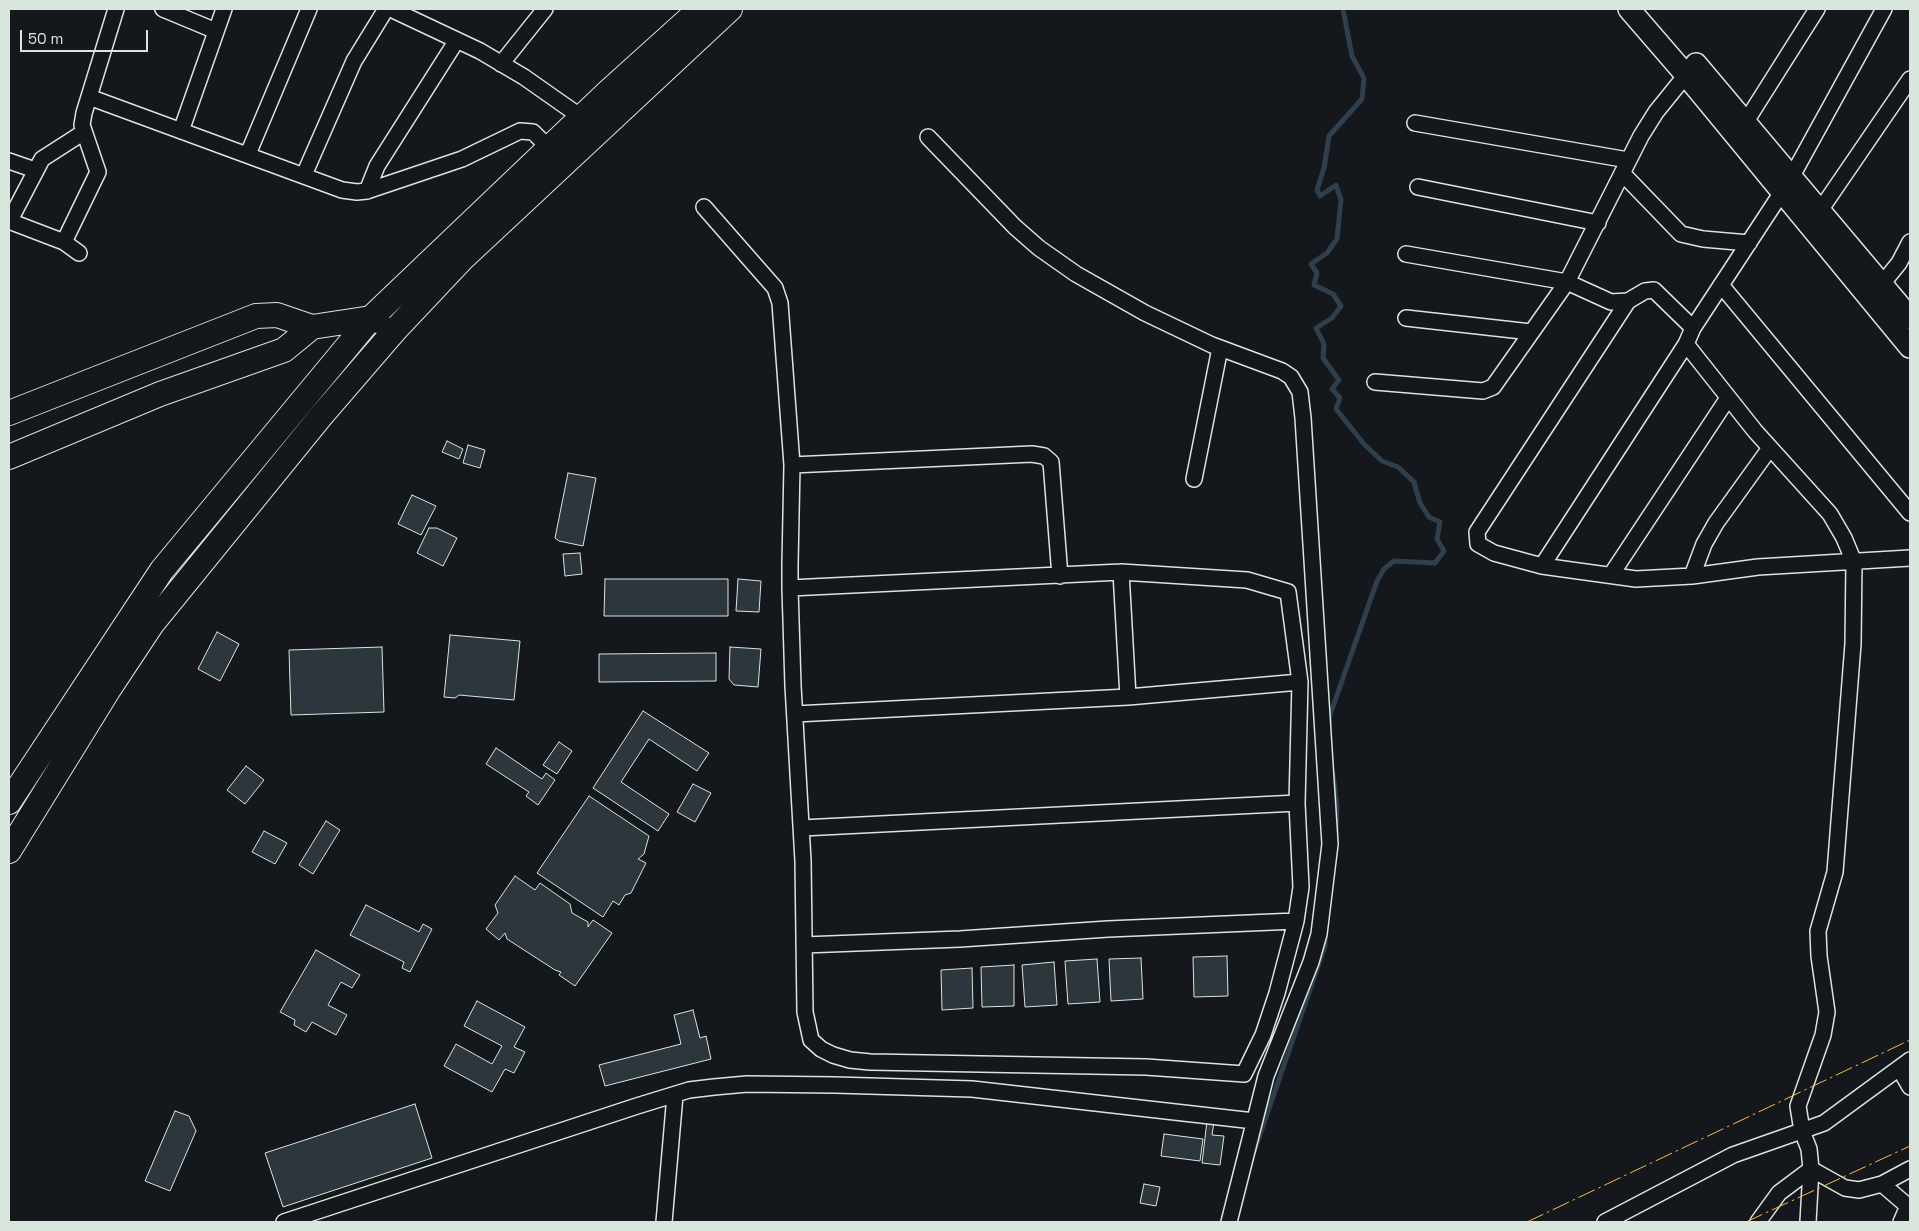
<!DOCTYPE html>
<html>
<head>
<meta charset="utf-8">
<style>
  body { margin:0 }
  #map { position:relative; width:1919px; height:1231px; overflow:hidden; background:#14181c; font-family:"Space Grotesk",sans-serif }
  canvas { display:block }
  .frame { position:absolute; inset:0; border:10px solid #d8e6dc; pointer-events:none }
  .scale { position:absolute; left:20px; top:30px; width:128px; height:22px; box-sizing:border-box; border:2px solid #d8e6dc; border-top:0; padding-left:6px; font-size:15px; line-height:18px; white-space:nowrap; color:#d8e6dc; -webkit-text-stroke:4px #14181c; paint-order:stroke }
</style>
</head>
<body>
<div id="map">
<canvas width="1919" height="1231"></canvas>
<div class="frame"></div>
<div class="scale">50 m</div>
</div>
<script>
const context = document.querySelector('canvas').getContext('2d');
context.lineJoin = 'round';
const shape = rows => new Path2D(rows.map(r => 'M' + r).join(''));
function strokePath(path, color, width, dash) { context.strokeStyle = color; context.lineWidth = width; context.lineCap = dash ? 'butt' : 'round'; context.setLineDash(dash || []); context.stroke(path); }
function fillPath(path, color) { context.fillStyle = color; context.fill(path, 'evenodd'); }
const stream = shape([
  [1329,726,1330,715,1377,581,1384,569,1394,561,1435,563,1444,551,1437,539,1440,522,1429,517,1420,503,1414,482,1398,467,1382,461,1364,444,1336,409,1340,398,1332,389,1339,380,1323,358,1324,344,1316,328,1332,318,1341,306,1333,294,1314,285,1317,273,1311,264,1327,253,1337,239,1341,200,1336,185,1320,196,1317,190,1324,168,1329,136,1362,99,1364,78,1352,56,1343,9],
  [1333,774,1337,806,1336,835],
  [1254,1152,1325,946,1325,935]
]);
const building = shape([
  [447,441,463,449,459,459,442,452,447,441],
  [468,445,485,450,480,468,463,463,468,445],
  [568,473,596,478,583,546,559,541,555,538,568,473],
  [412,495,436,506,421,535,398,524,412,495],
  [429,528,437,528,457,538,443,566,417,553,429,528],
  [580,553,582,574,565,576,563,554,580,553],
  [605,579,728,579,728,616,604,616,605,579],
  [738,579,761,581,759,612,736,611,738,579],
  [217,632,239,644,220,681,198,669,217,632],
  [450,635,520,641,514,700,459,695,455,698,444,697,450,635],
  [382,647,384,712,291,715,289,650,382,647],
  [730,647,761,649,758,687,734,685,729,679,730,647],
  [716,653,716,681,599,682,599,654,716,653],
  [643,711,709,753,697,771,649,739,621,782,669,814,658,831,593,788,643,711],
  [559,742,572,751,557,774,543,765,559,742],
  [496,748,542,779,546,773,555,780,538,805,526,796,529,792,486,764,496,748],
  [246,766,264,780,245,804,227,790,246,766],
  [693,784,711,793,695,822,677,812,693,784],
  [589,796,649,836,644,854,638,859,646,863,631,893,625,895,619,905,613,901,603,917,537,873,589,796],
  [326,821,340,830,313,874,299,865,326,821],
  [264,831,287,843,275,864,252,852,264,831],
  [515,876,535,890,540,883,570,904,572,913,588,922,588,927,593,920,612,933,575,986,559,975,561,972,555,970,507,939,505,933,499,940,486,929,498,913,495,905,515,876],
  [366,905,419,932,423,924,432,929,410,972,402,968,404,962,350,935,366,905],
  [316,950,360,975,352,988,341,982,328,1005,347,1015,336,1035,312,1022,306,1032,294,1025,295,1020,280,1012,316,950],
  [1227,956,1228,996,1194,997,1193,957,1227,956],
  [1141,958,1143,999,1111,1001,1109,959,1141,958],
  [1097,959,1100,1002,1068,1004,1065,961,1097,959],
  [1054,962,1057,1005,1025,1007,1022,965,1054,962],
  [1014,965,1014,1006,982,1007,981,967,1014,965],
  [972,968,973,1008,942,1010,941,970,972,968],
  [477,1001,525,1027,514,1047,525,1052,514,1073,505,1069,492,1092,444,1066,456,1044,492,1064,502,1046,464,1026,477,1001],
  [693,1010,700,1038,706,1036,711,1059,605,1086,599,1065,681,1044,674,1015,693,1010],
  [415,1104,432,1158,283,1207,265,1153,415,1104],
  [175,1111,189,1116,196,1131,170,1191,145,1181,175,1111],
  [1207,1121,1214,1122,1212,1135,1224,1136,1220,1165,1202,1163,1207,1121],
  [1164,1134,1203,1139,1200,1161,1161,1156,1164,1134],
  [1144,1184,1160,1187,1156,1206,1140,1203,1144,1184]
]);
const street = shape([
  [163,9,216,31],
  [391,9,480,51,524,77,581,117],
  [501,64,545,9],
  [89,97,342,190,357,192,367,191,462,159,520,131,533,132,549,148],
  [1415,123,1628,160],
  [1745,123,1817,9],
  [181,131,224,9],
  [928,137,1015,227,1039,248,1076,274,1145,313,1212,345,1282,371,1291,377,1300,392,1303,418,1330,844,1319,934,1311,962,1266,1076,1229,1222],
  [248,154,309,9],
  [9,161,35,170],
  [1622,173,1681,234,1703,239,1749,243],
  [304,175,354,61,386,9],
  [1791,178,1884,9],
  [1418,187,1598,223],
  [367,191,377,166,457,40],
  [704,207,775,288,780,303,792,465,790,564,790,588,793,686,803,861,805,1012,811,1040,821,1049,833,1055,850,1060,870,1062,1146,1067,1244,1074,1263,1035,1277,993,1296,921,1301,887,1297,803,1300,682,1288,592,1247,580,1121,572,790,588],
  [1819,212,1910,79],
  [9,221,64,242,79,253],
  [9,222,42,159,84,132],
  [64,242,98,172,82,125,84,113,116,9],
  [1406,254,1567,282,1611,302,1628,301,1645,291,1654,290,1693,328],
  [1882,284,1899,263,1910,242],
  [1721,285,1910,513],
  [1628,301,1477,532,1478,544,1494,553,1542,566,1636,579,1692,576,1758,567,1910,558],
  [1406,318,1531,332],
  [1686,344,1755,431,1830,514,1844,538,1854,562,1853,644,1835,872,1818,931,1819,956,1827,1012,1823,1035,1798,1106,1802,1131,1809,1149,1811,1169,1808,1222],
  [1375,382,1483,391,1493,387,1567,282,1641,136,1656,112,1686,75],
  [792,465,1032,454,1044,456,1051,462,1060,576],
  [1194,479,1220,348],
  [1542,566,1686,344,1693,328,1782,192],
  [1121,572,1128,697],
  [1611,575,1728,398],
  [1692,576,1704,544,1716,523,1770,448],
  [795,714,1128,697,1300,682],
  [802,828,1297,803],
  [804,945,960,939,1108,929,1296,921],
  [1899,1068,1910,1087],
  [1882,1184,1910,1208],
  [284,1222,637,1106,689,1090,714,1087,747,1084,835,1085,972,1089,1254,1121],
  [664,1222,675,1095],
  [1605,1222,1733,1155,1824,1123,1910,1060],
  [1758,1222,1779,1193,1811,1169,1845,1188,1859,1190,1882,1184,1910,1169],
  [1901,1222,1908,1206]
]);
const secondary = shape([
  [1629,9,1686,75,1910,347],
  [1696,64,1910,318]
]);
const primary = shape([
  [9,413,256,316,277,315,312,327,371,318,378,321],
  [9,457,160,394,284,350,312,327],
  [9,802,162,570,371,318,608,92,700,9],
  [9,851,109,689,152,624,321,416,396,329,462,259,730,9]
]);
const power = shape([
  [1527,1222,1910,1040],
  [1746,1222,1910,1146]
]);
strokePath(stream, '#2f3f4d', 5);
fillPath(building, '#2c363c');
strokePath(building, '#d8e6dc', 1);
strokePath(street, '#d8e6dc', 18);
strokePath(secondary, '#d8e6dc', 24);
strokePath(primary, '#d8e6dc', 26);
strokePath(street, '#14181c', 15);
strokePath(secondary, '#14181c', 21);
strokePath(primary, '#14181c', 24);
strokePath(power, '#ffb74d', 1, [18, 4, 2.5, 4]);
</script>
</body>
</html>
